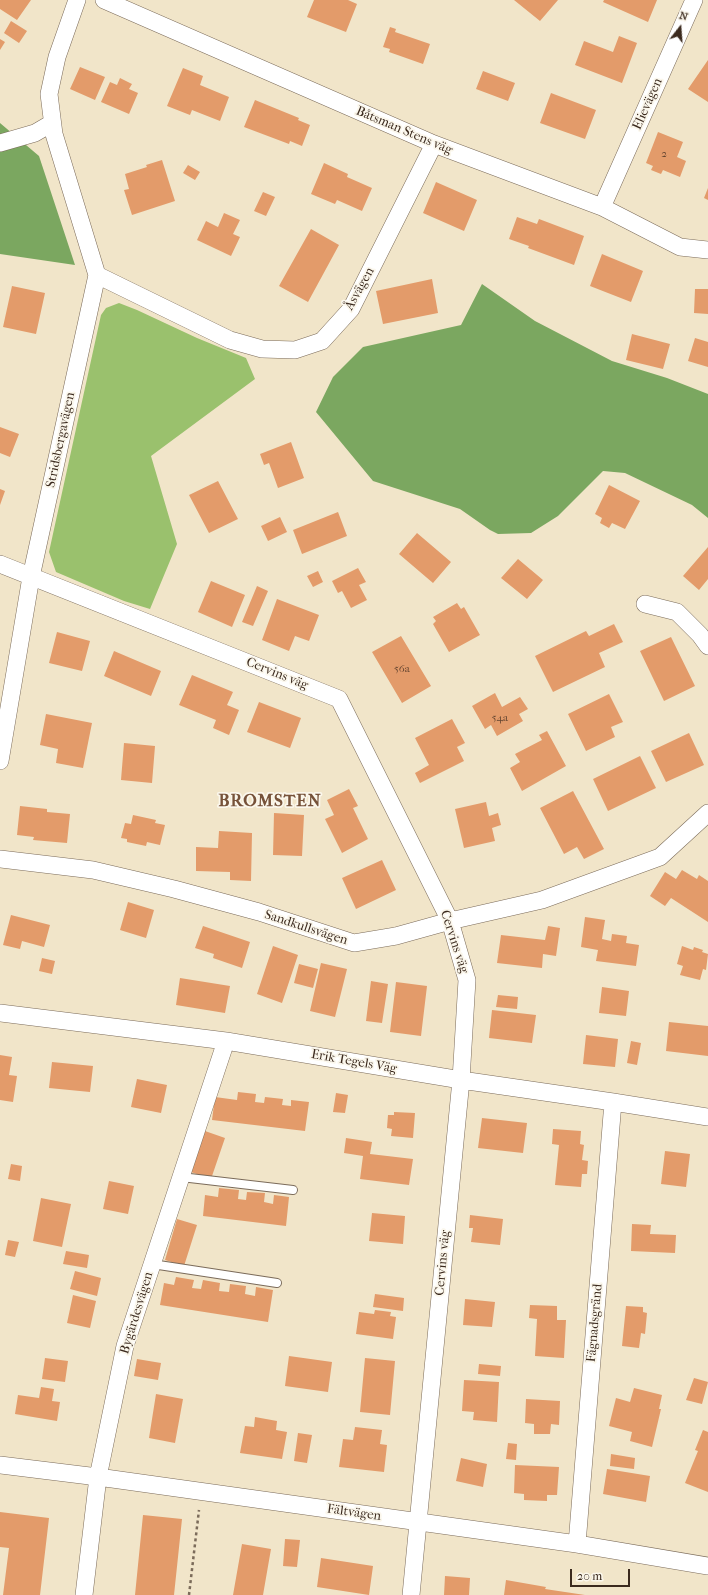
<!DOCTYPE html>
<html>
<head>
<meta charset="utf-8">
<style>
  body { margin:0 }
  #map { position:relative; width:708px; height:1595px; overflow:hidden; background:#f1e5c9; font-family:"IM FELL French Canon",serif }
  canvas { display:block }
  .north { position:absolute; left:660px; top:8px; width:40px; height:40px; -webkit-text-stroke:3px #fbf7ec; paint-order:stroke; rotate:17deg; font-size:11px; font-weight:700; line-height:16px; text-align:center; color:#3b2a1e }
  .north::after { content:''; display:block; margin:auto; width:14px; height:18px; background:#3b2a1e; clip-path:polygon(50% 0,100% 100%,50% 72%,0 100%) }
  .scale { position:absolute; left:570px; top:1569px; width:60px; height:18px; box-sizing:border-box; border:2px solid #3b2a1e; border-top:0; padding-left:5px; font-size:12px; line-height:14px; white-space:nowrap; color:#3b2a1e; -webkit-text-stroke:3px #fbf7ec; paint-order:stroke }
</style>
</head>
<body>
<div id="map">
<canvas width="708" height="1595"></canvas>
<div class="north">N</div>
<div class="scale">20 m</div>
</div>
<script>
const context = document.querySelector('canvas').getContext('2d');
context.lineJoin = 'round';
function fillPath(path, color) { context.fillStyle = color; context.fill(path, 'evenodd'); }
const shape = rows => new Path2D(rows.map(r => 'M' + r).join(''));
function strokePath(path, color, width, dash) { context.strokeStyle = color; context.lineWidth = width; context.lineCap = dash ? 'butt' : 'round'; context.setLineDash(dash || []); context.stroke(path); }
function label(font, color, halo, rows, align = 'center') {
  context.font = font + ' "IM FELL French Canon",serif'; context.lineWidth = 3.5; context.setLineDash([]); context.textBaseline = 'middle'; context.strokeStyle = halo; context.fillStyle = color; for (const [text, x, y, turn = 0] of rows) {
    context.save(); context.translate(x, y); context.rotate((+turn || 0) * Math.PI / 180); context.textAlign = isNaN(turn) ? turn : align; if (halo) context.strokeText(text, 0, 0); context.fillText(text, 0, 0); context.restore();
  }
}
const green = shape([
  [119,303,137,310,197,338,246,358,255,379,151,456,177,544,150,609,124,601,56,572,49,552,101,315,106,308]
]);
const forest = shape([
  [0,123,39,156,75,265,0,254],
  [482,284,535,321,612,361,667,378,708,394,708,518,692,505,625,473,603,471,558,516,531,533,498,534,490,530,460,509,373,481,316,412,333,377,363,347,461,325]
]);
const building = shape([
  [0,0,31,0,17,20,0,9],
  [314,0,348,0,357,4,346,32,307,17],
  [514,0,558,0,540,21],
  [604,0,657,0,648,22,603,2],
  [11,21,27,31,19,43,4,33],
  [390,27,396,29,395,32,430,44,423,64,389,52,390,49,383,47],
  [619,36,637,43,622,83,575,65,584,41,613,52],
  [0,39,5,42,0,50],
  [708,60,708,102,688,89],
  [80,67,105,77,95,100,70,89],
  [183,68,203,76,200,85,229,97,220,121,192,110,190,115,167,106],
  [483,71,515,83,508,101,476,89],
  [120,78,132,84,129,89,138,93,129,114,101,102,110,82,117,85],
  [551,93,596,110,585,139,540,123],
  [255,100,299,118,298,120,310,125,302,146,290,141,289,144,244,127],
  [658,132,683,142,677,157,686,161,680,177,663,170,661,174,651,170,653,166,646,163],
  [162,160,175,201,132,215,124,190,129,189,125,174,147,167,146,165],
  [324,163,348,174,347,177,372,188,362,211,337,200,335,204,311,194],
  [188,165,200,172,195,180,183,173],
  [436,182,477,200,464,231,423,213],
  [708,188,708,200,704,198],
  [263,192,275,197,266,216,254,211],
  [224,213,240,220,233,234,240,237,231,256,197,240,206,221,218,227],
  [517,217,537,224,539,219,584,236,574,265,528,248,529,246,509,239],
  [311,229,339,245,308,302,279,286],
  [602,254,643,271,631,302,590,286],
  [432,279,438,313,383,324,376,291],
  [12,286,45,293,36,334,3,327],
  [695,289,708,289,708,314,694,313],
  [632,334,670,344,663,369,626,360],
  [695,338,708,342,708,367,688,361],
  [0,427,19,434,10,457,0,453],
  [291,442,304,478,278,488,269,463,264,465,260,454],
  [218,481,238,519,209,533,189,495],
  [609,485,640,501,625,529,612,523,609,528,600,523,602,518,595,514],
  [0,489,5,491,0,505],
  [338,512,347,536,302,554,293,530],
  [280,517,287,532,268,541,261,526],
  [417,533,451,562,433,583,399,554],
  [708,547,708,579,699,590,683,576],
  [518,559,543,580,527,599,501,578],
  [358,568,366,582,359,585,367,600,351,608,342,591,338,593,332,581],
  [318,571,323,582,313,587,307,576],
  [211,581,245,595,232,627,198,612],
  [257,586,268,591,253,626,242,622],
  [277,599,319,615,309,641,295,636,289,651,262,640],
  [457,603,461,609,464,607,480,635,449,652,433,624,436,621,433,617],
  [614,624,623,642,599,653,605,667,553,692,535,656,586,631,589,636],
  [57,632,90,641,82,671,49,663],
  [401,636,431,686,402,703,372,652],
  [671,637,695,686,664,701,640,651],
  [114,651,161,671,151,696,104,676],
  [192,675,233,692,227,705,239,710,229,735,213,728,216,720,179,705],
  [495,693,502,707,520,697,528,709,519,714,523,721,497,736,491,725,485,729,472,706],
  [609,694,623,722,611,727,615,737,586,751,568,714],
  [259,702,301,718,290,748,247,732],
  [46,714,92,723,83,768,56,763,58,749,40,745],
  [452,719,465,743,457,747,464,761,420,783,415,773,429,765,415,738],
  [547,731,566,766,522,791,510,768,520,762,515,754,542,740,539,735],
  [689,733,704,765,666,782,651,751],
  [124,743,155,746,152,783,121,780],
  [640,756,656,788,608,811,593,779],
  [349,789,358,806,353,808,368,839,342,853,325,819,334,815,327,800],
  [573,791,604,849,584,859,577,847,564,854,540,808],
  [486,802,489,816,498,813,501,825,492,828,495,841,464,848,455,809],
  [20,806,47,809,47,812,70,814,67,843,33,840,34,837,17,835],
  [274,813,304,815,302,856,273,855],
  [133,815,156,820,155,823,165,825,160,845,147,842,146,846,127,842,127,839,121,838,125,823,131,824],
  [219,831,252,833,251,881,230,880,230,872,196,871,196,847,218,848],
  [382,860,396,890,356,909,342,878],
  [682,870,697,879,699,875,708,881,708,922,671,898,665,906,650,896,665,872,676,879],
  [128,902,154,910,146,938,120,930],
  [11,915,50,925,44,947,22,941,20,949,3,945],
  [585,917,605,920,602,939,611,941,612,934,627,936,626,943,639,945,636,966,596,961,598,950,581,947],
  [203,926,250,942,242,968,213,958,214,954,195,948],
  [548,926,560,928,556,956,543,954,542,968,497,963,501,935,545,940],
  [273,946,298,955,282,1003,257,994],
  [682,946,693,950,694,947,703,950,702,952,708,954,706,970,703,969,700,980,680,975,683,966,677,964],
  [42,958,55,961,52,974,39,971],
  [321,963,347,969,335,1017,310,1011],
  [299,964,318,969,313,988,294,983],
  [180,978,230,986,225,1013,176,1005],
  [371,981,388,984,382,1023,366,1021],
  [396,982,427,986,421,1036,390,1032],
  [602,987,629,991,626,1016,599,1013],
  [498,995,518,997,517,1009,496,1007],
  [492,1010,536,1015,532,1043,489,1038],
  [669,1022,708,1026,708,1056,666,1051],
  [586,1035,618,1039,615,1067,583,1064],
  [631,1041,641,1043,637,1065,627,1063],
  [0,1055,12,1057,9,1075,17,1076,13,1102,0,1100],
  [52,1062,93,1066,90,1092,49,1088],
  [137,1079,167,1085,161,1113,131,1107],
  [238,1092,256,1094,255,1102,264,1103,265,1097,283,1099,282,1105,291,1106,291,1100,309,1102,305,1131,212,1120,215,1097,237,1100],
  [336,1093,348,1095,345,1113,333,1112],
  [394,1112,415,1113,413,1138,391,1136,392,1129,387,1128,388,1115,394,1115],
  [482,1118,527,1123,523,1153,478,1148],
  [553,1129,581,1131,580,1144,584,1145,582,1160,588,1161,587,1174,582,1174,581,1187,555,1185,559,1145,552,1144],
  [205,1131,225,1138,211,1179,191,1172],
  [346,1138,372,1142,370,1154,413,1159,409,1185,360,1179,363,1156,344,1153],
  [665,1151,690,1154,686,1187,661,1184],
  [11,1164,22,1166,20,1181,8,1179],
  [109,1181,134,1186,128,1214,103,1209],
  [219,1188,239,1190,238,1199,246,1200,247,1192,265,1193,264,1202,273,1204,274,1195,289,1197,286,1226,203,1216,205,1195,218,1197],
  [41,1198,71,1204,62,1247,33,1241],
  [372,1213,405,1216,403,1244,369,1241],
  [470,1215,503,1219,500,1245,471,1242,473,1228,469,1228],
  [177,1219,197,1225,184,1266,165,1260],
  [632,1224,651,1225,650,1234,676,1235,675,1253,631,1251],
  [8,1240,19,1242,15,1257,5,1255],
  [66,1251,89,1255,87,1268,63,1264],
  [75,1271,101,1278,97,1296,70,1289],
  [176,1277,194,1280,192,1288,201,1289,203,1280,220,1283,219,1291,229,1292,230,1284,246,1286,245,1294,255,1296,256,1287,273,1290,268,1322,160,1305,164,1283,174,1285],
  [375,1294,404,1298,403,1311,373,1307],
  [73,1295,96,1301,90,1328,67,1323],
  [465,1299,495,1302,492,1327,463,1325],
  [530,1305,557,1306,557,1320,566,1320,564,1358,535,1356,537,1319,529,1318],
  [626,1306,643,1307,643,1312,647,1313,645,1334,641,1333,639,1348,622,1346],
  [375,1310,391,1312,390,1316,396,1317,393,1339,356,1334,359,1312,374,1314],
  [289,1356,332,1362,328,1392,285,1386],
  [45,1358,68,1361,65,1382,42,1379],
  [365,1358,395,1361,390,1415,360,1412],
  [137,1359,161,1363,158,1380,134,1376],
  [479,1364,501,1366,500,1376,478,1374],
  [694,1378,708,1382,702,1404,686,1400],
  [464,1380,499,1382,497,1422,473,1420,474,1412,462,1411],
  [41,1387,54,1389,52,1401,60,1402,57,1421,15,1414,18,1395,39,1398],
  [634,1388,662,1395,659,1409,661,1409,652,1447,630,1441,632,1432,609,1426,616,1398,630,1402],
  [156,1394,183,1399,175,1443,149,1438],
  [526,1399,560,1401,559,1425,551,1424,550,1434,534,1434,534,1424,525,1423],
  [255,1417,277,1421,276,1430,287,1432,282,1459,240,1453,245,1426,254,1427],
  [355,1427,382,1430,380,1444,387,1445,384,1472,339,1467,343,1439,353,1440],
  [703,1430,708,1432,708,1492,685,1483,698,1451,695,1450],
  [298,1433,312,1435,307,1463,294,1461],
  [508,1443,517,1444,516,1460,506,1459],
  [611,1454,635,1458,634,1469,610,1466],
  [461,1458,487,1464,483,1487,456,1481],
  [515,1465,559,1467,557,1495,547,1495,547,1501,524,1500,524,1494,514,1493],
  [607,1469,650,1476,646,1502,603,1494],
  [0,1512,49,1518,40,1595,3,1595,9,1548,0,1547],
  [143,1515,182,1519,174,1595,135,1595],
  [285,1539,300,1540,297,1567,283,1566],
  [242,1544,271,1549,263,1595,233,1595],
  [321,1558,373,1566,369,1595,317,1587],
  [445,1576,470,1578,469,1595,444,1595],
  [506,1580,546,1587,545,1589,585,1595,504,1595]
]);
const path = shape([
  [189,1595,199,1510]
]);
const lane = shape([
  [181,1177,293,1190],
  [152,1264,277,1283]
]);
const street = shape([
  [104,0,434,144,602,207,680,247,708,250],
  [0,143,35,133,52,123],
  [602,207,694,0],
  [97,275,230,340,262,349,295,350,322,341,351,309,434,144],
  [0,564,339,699,450,921,467,980,461,1080,411,1595],
  [645,604,677,612,700,635,708,646],
  [0,761,31,577,97,275,54,134,49,94,57,57,77,0],
  [0,859,93,870,174,889,259,912,354,943,396,936,450,921,542,900,660,857,708,813],
  [0,1013,226,1041,461,1080,613,1102,708,1117],
  [0,1465,98,1477,577,1544,708,1566],
  [577,1544,613,1102],
  [84,1595,98,1477,125,1346,226,1041]
]);
const numberNames = [
  ["2",664,154],
  ["56a",402,669],
  ["54a",500,718]
];
const streetNames = [
  ["Elievägen",648,104,-66],
  ["Båtsman Stens väg",404,131,23],
  ["Åsvägen",360,289,-61],
  ["Stridsbergavägen",61,440,-78],
  ["Cervins väg",277,674,22],
  ["Sandkullsvägen",306,928,18],
  ["Cervins väg",454,942,72],
  ["Erik Tegels Väg",354,1062,10],
  ["Cervins väg",443,1263,-85],
  ["Bygärdesvägen",137,1313,-73],
  ["Fägnadsgränd",595,1323,-85],
  ["Fältvägen",354,1513,8]
];
const districtNames = [
  ["BROMSTEN",270,802]
];
fillPath(green, '#9ac16d');
fillPath(forest, '#7ba760');
fillPath(building, '#e39b6a');
strokePath(lane, '#7b6b5a', 10);
strokePath(street, '#7b6b5a', 18);
strokePath(path, '#7b6b5a', 2.5, [3, 3]);
strokePath(lane, '#fff', 8);
strokePath(street, '#fff', 17);
label('11px', '#654631', null, numberNames);
label('13px', '#3b2a1e', '#fbf7ec', streetNames);
context.letterSpacing = '1px';
label('bold 17px', '#765239', '#fbf7ec', districtNames);
context.letterSpacing = '0px';
</script>
</body>
</html>
